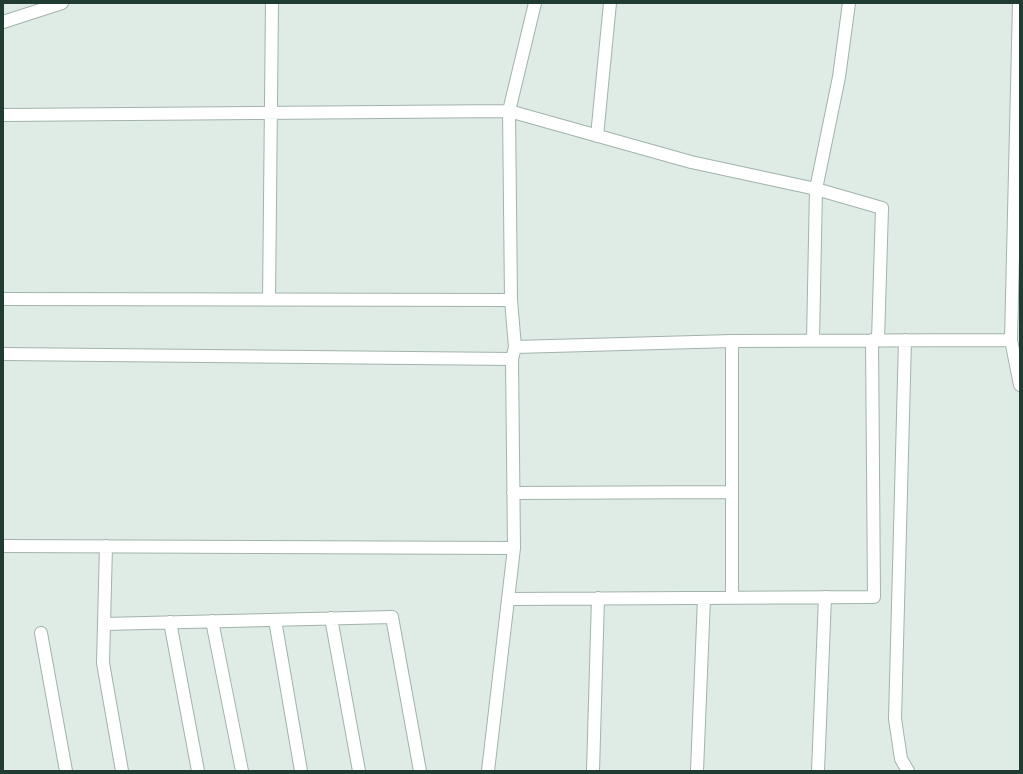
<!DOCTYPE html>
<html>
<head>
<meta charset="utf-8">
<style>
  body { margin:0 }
  #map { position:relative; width:1023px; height:774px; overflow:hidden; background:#dfebe5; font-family:"Space Grotesk",sans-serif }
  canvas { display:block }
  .frame { position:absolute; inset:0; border:4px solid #203b31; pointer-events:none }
</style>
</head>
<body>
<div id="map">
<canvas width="1023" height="774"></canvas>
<div class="frame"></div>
</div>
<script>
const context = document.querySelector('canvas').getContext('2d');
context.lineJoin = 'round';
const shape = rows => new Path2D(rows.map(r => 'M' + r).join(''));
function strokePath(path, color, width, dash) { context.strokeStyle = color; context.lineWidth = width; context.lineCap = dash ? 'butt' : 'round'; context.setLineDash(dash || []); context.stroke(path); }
const minor = shape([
  [1019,3,1011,340,1020,385],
  [3,22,62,3],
  [3,115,509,111,691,162,816,189,882,208,878,340],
  [597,136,610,3],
  [3,299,511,300],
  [269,300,272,3],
  [813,340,816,189,839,77,849,3],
  [905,340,895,719,901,759,908,771],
  [515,347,732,341,1011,340],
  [3,354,512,359],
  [513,493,732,492],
  [3,546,514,548],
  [106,546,103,663,122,771],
  [732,598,732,341],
  [508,599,874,597,872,340],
  [331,618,359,771],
  [275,620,301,771],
  [212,621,242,771],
  [170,622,198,771],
  [104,624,392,617,420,771],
  [41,633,66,771],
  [488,771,514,548,512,359,515,347,511,300,509,111,535,3],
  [593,771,598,598],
  [697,771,704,598],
  [818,771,825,597]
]);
strokePath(minor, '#a2b3ab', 14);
strokePath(minor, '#fff', 12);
</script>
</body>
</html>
